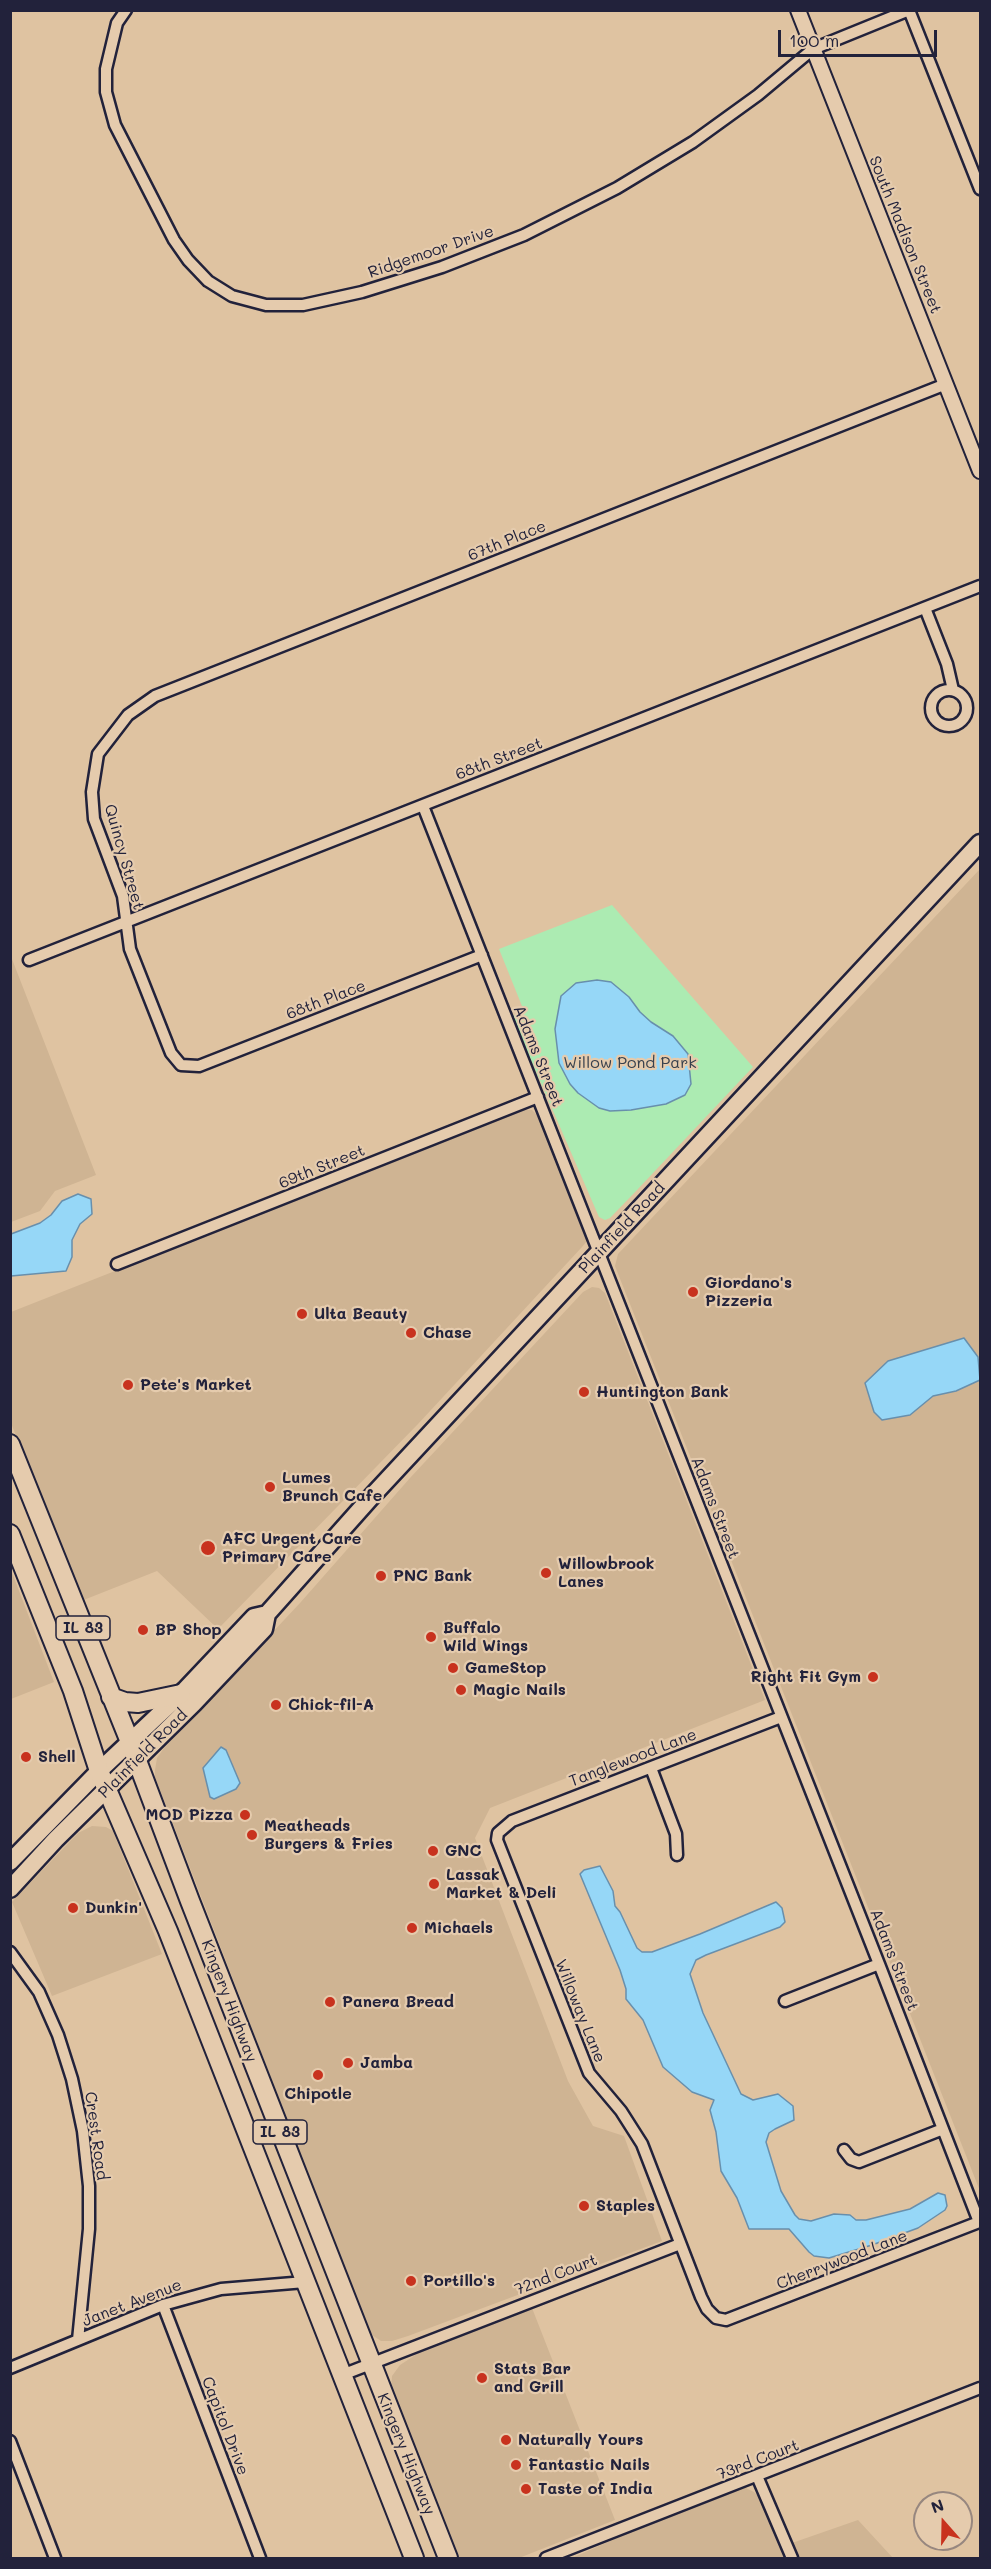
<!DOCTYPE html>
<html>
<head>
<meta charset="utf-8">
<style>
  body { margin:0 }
  #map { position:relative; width:991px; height:2569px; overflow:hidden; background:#dfc3a1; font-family:Mali,sans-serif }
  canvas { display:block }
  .frame { position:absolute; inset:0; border:12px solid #22223b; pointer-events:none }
  .north { position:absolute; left:913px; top:2491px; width:60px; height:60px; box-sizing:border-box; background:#e5cbad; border:2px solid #97877f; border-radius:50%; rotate:340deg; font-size:16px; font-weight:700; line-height:24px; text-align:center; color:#22223b }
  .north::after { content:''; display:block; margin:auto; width:21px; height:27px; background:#c8321e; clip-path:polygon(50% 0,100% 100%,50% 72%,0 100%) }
  .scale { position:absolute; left:778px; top:30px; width:159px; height:27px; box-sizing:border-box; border:3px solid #22223b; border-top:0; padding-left:8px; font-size:18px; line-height:21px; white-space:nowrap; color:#22223b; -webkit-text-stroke:4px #e5cbad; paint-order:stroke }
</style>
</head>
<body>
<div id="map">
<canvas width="991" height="2569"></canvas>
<div class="frame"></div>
<div class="north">N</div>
<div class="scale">100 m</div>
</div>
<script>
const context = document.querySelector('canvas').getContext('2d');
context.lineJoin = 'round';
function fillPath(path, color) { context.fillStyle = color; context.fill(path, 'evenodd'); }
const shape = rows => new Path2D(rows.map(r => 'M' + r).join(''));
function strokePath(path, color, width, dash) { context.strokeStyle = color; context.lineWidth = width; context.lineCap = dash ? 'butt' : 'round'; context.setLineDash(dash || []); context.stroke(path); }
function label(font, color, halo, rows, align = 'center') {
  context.font = font + ' Mali,sans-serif'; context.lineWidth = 4.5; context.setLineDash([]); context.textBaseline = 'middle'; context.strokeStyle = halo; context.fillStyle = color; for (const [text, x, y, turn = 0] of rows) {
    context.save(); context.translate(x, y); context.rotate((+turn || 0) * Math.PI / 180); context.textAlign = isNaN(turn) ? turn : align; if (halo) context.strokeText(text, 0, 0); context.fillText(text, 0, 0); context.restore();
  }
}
const built = shape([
  [980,869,980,2191,615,1266,618,1254],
  [10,954,96,1175,55,1191,40,1211,11,1222],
  [523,1110,532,1110,537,1115,586,1236,587,1241,582,1247,418,1424,218,1629,157,1571,81,1601,11,1423,11,1312],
  [592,1287,599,1288,605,1293,765,1700,490,1808,475,1838,568,2081,593,2126,624,2136,662,2241,408,2336,392,2341,381,2341,372,2335,367,2327,155,1777,155,1770,157,1758,164,1748,300,1603,410,1478,583,1292],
  [11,1570,54,1682,11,1699,10,1699],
  [92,1826,106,1827,113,1831,162,1954,52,1996,12,1902,78,1833],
  [532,2308,615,2520,519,2558,457,2558,391,2389,392,2376,400,2365,423,2350],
  [746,2488,754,2492,761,2499,786,2558,572,2558,698,2502,735,2489],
  [858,2520,893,2558,798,2558,792,2543]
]);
const green = shape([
  [612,905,753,1067,637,1190,610,1218,605,1220,599,1217,512,1016,524,1011,499,949]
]);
const water = shape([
  [597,980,611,982,629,997,640,1012,651,1022,673,1036,688,1054,691,1084,685,1095,666,1104,631,1110,610,1111,599,1108,578,1093,570,1084,559,1063,555,1029,561,996,576,983,597,980],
  [78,1194,91,1199,92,1214,80,1224,72,1240,72,1257,66,1271,11,1276,11,1234,40,1223,51,1215,62,1201,78,1194],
  [964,1338,978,1357,980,1380,956,1391,933,1396,910,1415,882,1420,874,1412,865,1383,888,1361,964,1338],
  [221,1747,226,1750,240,1783,236,1789,214,1799,210,1797,203,1768,221,1747],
  [600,1866,613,1891,615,1906,620,1912,637,1948,642,1952,652,1952,700,1934,776,1902,782,1908,785,1922,780,1927,706,1955,696,1960,690,1974,703,2013,741,2094,753,2100,778,2094,793,2106,794,2120,775,2129,769,2133,766,2142,781,2191,795,2215,799,2219,811,2221,834,2214,850,2215,856,2220,866,2220,910,2209,938,2193,945,2195,947,2206,945,2210,918,2228,872,2245,829,2258,814,2256,809,2252,789,2229,749,2229,737,2198,721,2171,716,2132,710,2110,714,2100,692,2092,663,2067,643,2020,626,1999,626,1989,620,1970,580,1874,584,1870,600,1866]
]);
const minor = shape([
  [126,10,117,23,106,69,106,92,115,125,174,240,188,260,208,281,232,296,266,305,303,305,362,292,442,267,524,235,617,188,693,142,758,95,813,49,909,10,980,189],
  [925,608,947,664,953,690],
  '931 708a18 18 0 1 1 36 0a18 18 0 1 1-36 0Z',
  [423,806,879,1964,979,2222,726,2320,716,2318,707,2309,701,2297,642,2144,621,2111,589,2073,497,1840,498,1833,512,1821,781,1717],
  [482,955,199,1066,181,1065,171,1053,130,949,123,896,94,819,92,792,98,754,128,715,155,696,946,384],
  [29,960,980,586],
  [117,1264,538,1097],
  [651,1768,676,1834,677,1855],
  [10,1952,39,1992,58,2035,72,2079,83,2131,89,2186,89,2229,78,2340],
  [785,2001,879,1964],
  [844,2150,851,2159,859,2162,943,2129],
  [163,2305,260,2558],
  [10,2368,163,2305,221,2289,305,2282],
  [342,2375,680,2244],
  [10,2441,55,2558],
  [757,2476,792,2558],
  [546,2558,980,2388]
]);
const tertiary = shape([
  [798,10,980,471]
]);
const secondary = shape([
  [10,1862,99,1771,185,1690,254,1617,267,1614],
  [10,1889,56,1839,194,1703,264,1629,267,1614,373,1495,980,843]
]);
const trunk = shape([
  [10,1444,130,1742,190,1901,448,2558],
  [10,1534,73,1691,99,1771,168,1931,414,2558],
  [111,1697,125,1702,138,1703,181,1694]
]);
const markers = [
  [693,1292,6,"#c8321e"],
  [302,1314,6,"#c8321e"],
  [411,1333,6,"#c8321e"],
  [128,1385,6,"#c8321e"],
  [584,1392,6,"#c8321e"],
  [270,1487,6,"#c8321e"],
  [208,1548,8,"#c8321e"],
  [546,1573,6,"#c8321e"],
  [381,1576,6,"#c8321e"],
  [143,1630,6,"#c8321e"],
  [431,1637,6,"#c8321e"],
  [453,1668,6,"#c8321e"],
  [873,1677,6,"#c8321e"],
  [461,1690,6,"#c8321e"],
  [276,1705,6,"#c8321e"],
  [26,1757,6,"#c8321e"],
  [245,1815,6,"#c8321e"],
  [252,1835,6,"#c8321e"],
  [433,1851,6,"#c8321e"],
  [434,1884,6,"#c8321e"],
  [73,1908,6,"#c8321e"],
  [412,1928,6,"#c8321e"],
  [330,2002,6,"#c8321e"],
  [348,2063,6,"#c8321e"],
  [318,2075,6,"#c8321e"],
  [584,2206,6,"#c8321e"],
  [411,2281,6,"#c8321e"],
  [482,2378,6,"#c8321e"],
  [506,2440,6,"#c8321e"],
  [516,2465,6,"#c8321e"],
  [526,2489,6,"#c8321e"]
];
const shields = [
  [83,1628,54],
  [280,2132,54]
];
const shieldNames = [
  ["IL 83",83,1628],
  ["IL 83",280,2132]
];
const streetNames = [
  ["South Madison Street",905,235,68],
  ["Ridgemoor Drive",431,252,-19],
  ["67th Place",507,541,-22],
  ["68th Street",499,759,-21],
  ["Quincy Street",124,857,74],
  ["68th Place",326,1000,-21],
  ["Adams Street",538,1056,68],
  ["69th Street",322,1167,-22],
  ["Plainfield Road",622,1228,-47],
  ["Adams Street",715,1508,69],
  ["Plainfield Road",143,1754,-45],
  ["Tanglewood Lane",633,1758,-21],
  ["Adams Street",894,1960,69],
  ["Kingery Highway",229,2001,69],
  ["Willoway Lane",580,2011,68],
  ["Crest Road",96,2136,82],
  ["Cherrywood Lane",842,2260,-21],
  ["72nd Court",556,2275,-21],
  ["Janet Avenue",132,2303,-21],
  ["Capitol Drive",225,2426,69],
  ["Kingery Highway",406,2454,68],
  ["73rd Court",758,2460,-21]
];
const parkNames = [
  ["Willow Pond Park",630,1063]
];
const poiNames = [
  ["Giordano's",705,1283],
  ["Pizzeria",705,1301],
  ["Ulta Beauty",314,1314],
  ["Chase",423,1333],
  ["Pete's Market",140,1385],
  ["Huntington Bank",596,1392],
  ["Lumes",282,1478],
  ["Brunch Cafe",282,1496],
  ["AFC Urgent Care",222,1539],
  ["Primary Care",222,1557],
  ["Willowbrook",558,1564],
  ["Lanes",558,1582],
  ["PNC Bank",393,1576],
  ["Buffalo",443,1628],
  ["Wild Wings",443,1646],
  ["BP Shop",155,1630],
  ["GameStop",465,1668],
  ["Right Fit Gym",861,1677,"right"],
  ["Magic Nails",473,1690],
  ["Chick-fil-A",288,1705],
  ["Shell",38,1757],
  ["MOD Pizza",233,1815,"right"],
  ["Meatheads",264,1826],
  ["Burgers & Fries",264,1844],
  ["GNC",445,1851],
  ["Lassak",446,1875],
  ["Market & Deli",446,1893],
  ["Dunkin'",85,1908],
  ["Michaels",424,1928],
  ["Panera Bread",342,2002],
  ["Jamba",360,2063],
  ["Chipotle",318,2094,"center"],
  ["Staples",596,2206],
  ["Portillo's",423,2281],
  ["Stats Bar",494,2369],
  ["and Grill",494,2387],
  ["Naturally Yours",518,2440],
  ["Fantastic Nails",528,2465],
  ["Taste of India",538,2489]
];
fillPath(built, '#cfb493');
fillPath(green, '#acebb2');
fillPath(water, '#96d7f7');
strokePath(water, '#688fac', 1.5);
strokePath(minor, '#22223b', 15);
strokePath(tertiary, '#22223b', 18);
strokePath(secondary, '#22223b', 21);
strokePath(trunk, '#22223b', 22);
strokePath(minor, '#e5cbad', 10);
strokePath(tertiary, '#e5cbad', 14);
strokePath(secondary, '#e5cbad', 16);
strokePath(trunk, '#e5cbad', 18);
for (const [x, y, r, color] of markers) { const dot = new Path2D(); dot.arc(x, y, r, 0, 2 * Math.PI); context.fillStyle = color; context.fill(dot); strokePath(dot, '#e5cbad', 2); }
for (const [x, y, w] of shields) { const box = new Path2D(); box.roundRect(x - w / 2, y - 12, w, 24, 4.5); context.fillStyle = '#e5cbad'; context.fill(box); strokePath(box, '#22223b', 1.5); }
label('bold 15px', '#22223b', null, shieldNames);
label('16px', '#22223b', '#e5cbad', streetNames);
label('16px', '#37404d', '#e5cbad', parkNames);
label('bold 16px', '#22223b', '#e5cbad', poiNames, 'left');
</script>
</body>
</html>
